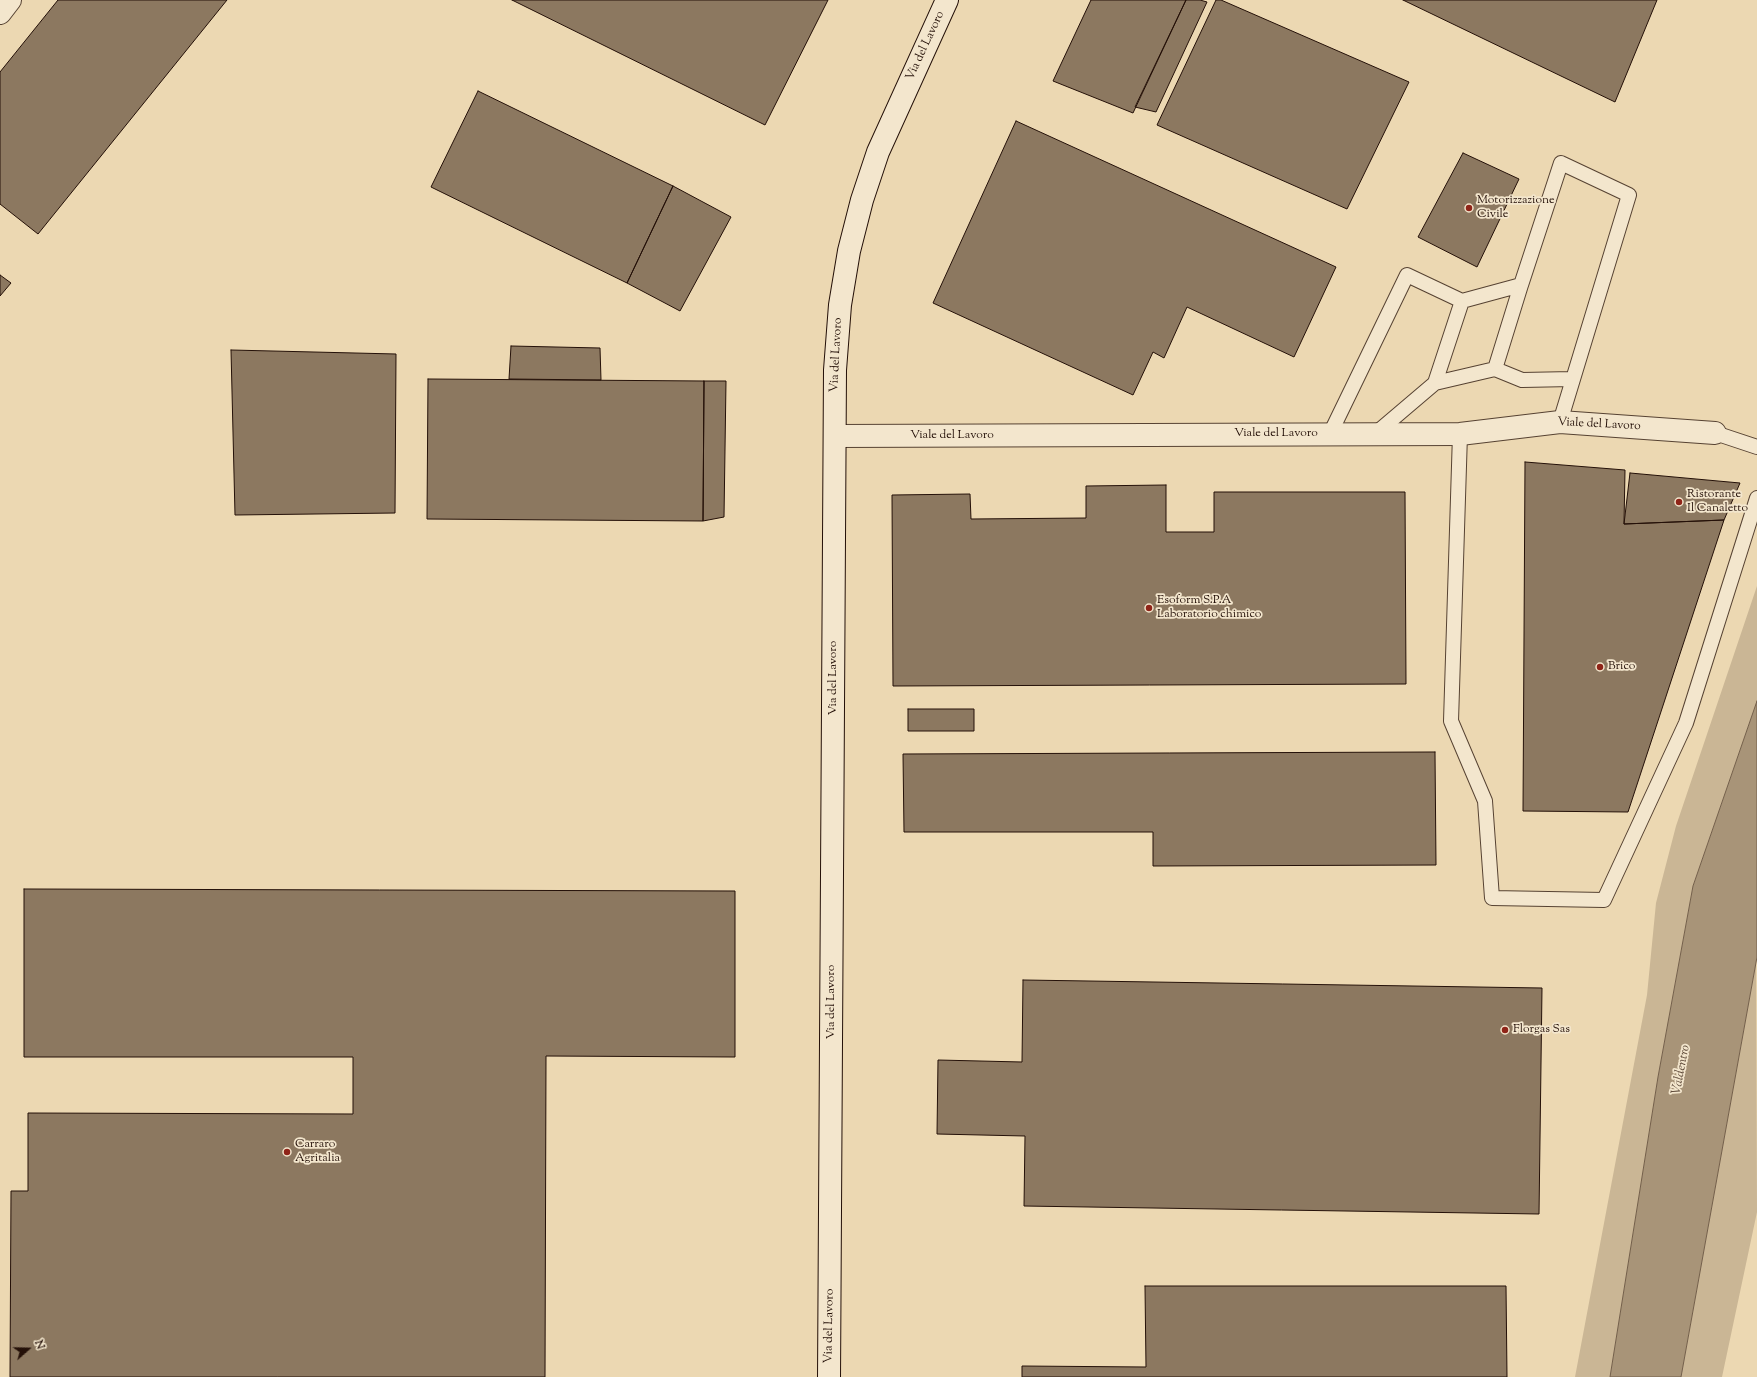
<!DOCTYPE html>
<html>
<head>
<meta charset="utf-8">
<style>
  body { margin:0 }
  #map { position:relative; width:1757px; height:1377px; overflow:hidden; background:#ecd8b2; font-family:"Sorts Mill Goudy",serif }
  canvas { display:block }
  .north { position:absolute; left:8px; top:1329px; width:40px; height:40px; -webkit-text-stroke:3px #f3e6cd; paint-order:stroke; rotate:70deg; font-size:11px; font-weight:700; line-height:16px; text-align:center; color:#241008 }
  .north::after { content:''; display:block; margin:auto; width:14px; height:18px; background:#241008; clip-path:polygon(50% 0,100% 100%,50% 72%,0 100%) }
</style>
</head>
<body>
<div id="map">
<canvas width="1757" height="1377"></canvas>
<div class="north">N</div>
</div>
<script>
const context = document.querySelector('canvas').getContext('2d');
context.lineJoin = 'round';
function fillPath(path, color) { context.fillStyle = color; context.fill(path, 'evenodd'); }
const shape = rows => new Path2D(rows.map(r => 'M' + r).join(''));
function strokePath(path, color, width, dash) { context.strokeStyle = color; context.lineWidth = width; context.lineCap = dash ? 'butt' : 'round'; context.setLineDash(dash || []); context.stroke(path); }
function label(font, color, halo, rows, align = 'center') {
  context.font = font + ' "Sorts Mill Goudy",serif'; context.lineWidth = 3.5; context.setLineDash([]); context.textBaseline = 'middle'; context.strokeStyle = halo; context.fillStyle = color; for (const [text, x, y, turn = 0] of rows) {
    context.save(); context.translate(x, y); context.rotate((+turn || 0) * Math.PI / 180); context.textAlign = isNaN(turn) ? turn : align; if (halo) context.strokeText(text, 0, 0); context.fillText(text, 0, 0); context.restore();
  }
}
const green = shape([
  [1757,586,1757,701,1693,886,1658,1077,1610,1377,1575,1377,1647,995,1656,903,1676,826],
  [1756,963,1757,1212,1722,1377,1681,1377]
]);
const water = shape([
  [1757,701,1757,957,1681,1377,1610,1377,1658,1077,1693,886,1757,701]
]);
const building = shape([
  [58,0,227,0,38,234,0,204,0,72,58,0],
  [512,0,828,0,765,125,512,0],
  [1091,0,1186,0,1133,113,1053,81,1091,0],
  [1186,0,1200,0,1207,2,1156,112,1135,107,1186,0],
  [1216,0,1221,0,1409,82,1347,209,1157,125,1216,0],
  [1403,0,1657,0,1615,102,1403,0],
  [478,91,673,186,627,283,431,187,478,91],
  [1016,121,1336,267,1294,357,1187,307,1164,358,1153,352,1133,395,933,303,1016,121],
  [1463,153,1519,179,1477,267,1418,237,1463,153],
  [673,186,731,217,680,311,627,283,673,186],
  [0,275,11,283,0,296,0,275],
  [511,346,600,348,601,380,509,379,511,346],
  [231,350,396,354,395,513,235,515,231,350],
  [428,379,704,381,703,521,427,519,428,379],
  [704,381,726,381,724,517,703,521,704,381],
  [1525,462,1625,470,1624,524,1724,520,1628,812,1523,811,1525,462],
  [1630,473,1740,483,1724,520,1624,524,1630,473],
  [1166,485,1166,532,1214,532,1214,492,1405,492,1406,684,893,686,892,495,970,494,971,519,1086,518,1086,486,1166,485],
  [908,709,974,709,974,731,908,731,908,709],
  [1435,752,1436,865,1153,866,1153,832,904,832,903,754,1435,752],
  [24,889,735,891,735,1057,546,1056,545,1377,10,1377,11,1191,28,1191,28,1113,353,1114,353,1057,24,1057,24,889],
  [1023,980,1542,988,1539,1214,1024,1206,1025,1136,937,1134,938,1060,1022,1062,1023,980],
  [1145,1286,1506,1286,1507,1377,1022,1377,1022,1366,1146,1367,1145,1286]
]);
const lane = shape([
  [1495,369,1522,380,1572,379],
  [1435,383,1495,369,1521,285],
  [1715,433,1757,447],
  [1330,434,1407,275,1462,301,1521,285,1561,163,1629,195,1560,422],
  [1375,434,1435,383,1462,301],
  [1460,434,1451,721,1485,801,1492,898,1604,900,1686,723,1757,498]
]);
const street = shape([
  [0,13,10,0],
  [835,436,1460,434,1560,422,1715,433]
]);
const secondary = shape([
  [829,1377,835,370,840,305,849,251,862,200,878,152,947,0]
]);
const markers = [
  [1469,208,4,"#8f2418"],
  [1679,502,4,"#8f2418"],
  [1149,608,4,"#8f2418"],
  [1600,667,4,"#8f2418"],
  [1505,1030,4,"#8f2418"],
  [287,1152,4,"#8f2418"]
];
const streetNames = [
  ["Via del Lavoro",926,46,-65],
  ["Via del Lavoro",837,355,-87],
  ["Viale del Lavoro",1599,425,3],
  ["Viale del Lavoro",1276,434],
  ["Viale del Lavoro",952,436],
  ["Via del Lavoro",834,678,-90],
  ["Via del Lavoro",832,1002,-90],
  ["Via del Lavoro",830,1326,-89]
];
const poiNames = [
  ["Motorizzazione",1477,201],
  ["Civile",1477,215],
  ["Ristorante",1687,495],
  ["Il Canaletto",1687,509],
  ["Esoform S.P.A",1157,601],
  ["Laboratorio chimico",1157,615],
  ["Brico",1608,667],
  ["Florgas Sas",1513,1030],
  ["Carraro",295,1145],
  ["Agritalia",295,1159]
];
const waterNames = [
  ["Valdentro",1682,1070,-79]
];
fillPath(green, '#cab695');
fillPath(water, '#a89478');
strokePath(water, '#735f4b', 1);
fillPath(building, '#8c7860');
strokePath(building, '#241008', 1);
strokePath(lane, '#564232', 16);
strokePath(street, '#564232', 24);
strokePath(secondary, '#241008', 24);
strokePath(lane, '#f3e6cd', 14);
strokePath(street, '#f3e6cd', 22);
strokePath(secondary, '#f3e6cd', 22);
for (const [x, y, r, color] of markers) { const dot = new Path2D(); dot.arc(x, y, r, 0, 2 * Math.PI); context.fillStyle = color; context.fill(dot); strokePath(dot, '#f3e6cd', 1.5); }
label('12px', '#241008', '#f3e6cd', streetNames);
label('12px', '#241008', '#f3e6cd', poiNames, 'left');
label('italic 13px', '#5f4b3a', '#f3e6cd', waterNames);
</script>
</body>
</html>
